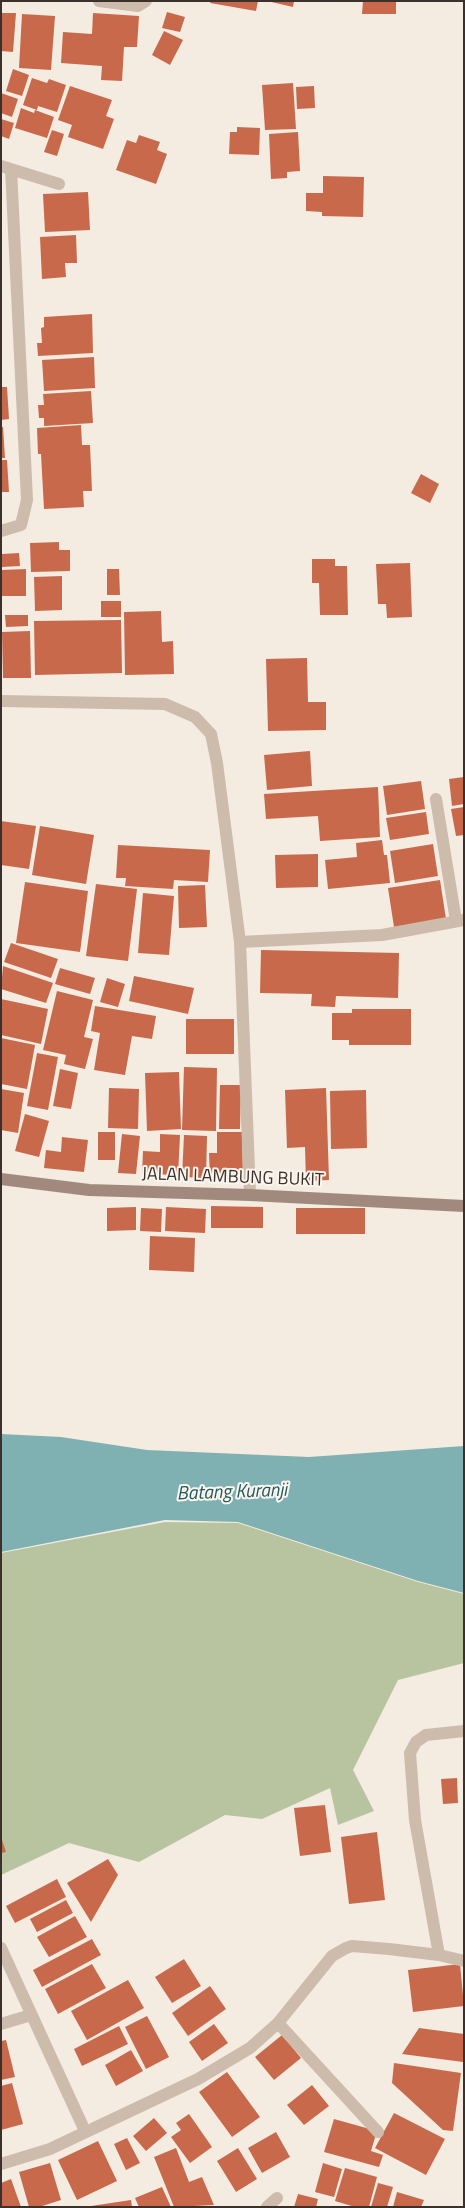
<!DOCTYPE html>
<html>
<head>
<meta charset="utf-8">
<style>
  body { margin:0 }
  #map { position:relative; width:465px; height:2208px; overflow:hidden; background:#f4ebe1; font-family:"Titillium Web",sans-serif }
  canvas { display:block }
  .frame { position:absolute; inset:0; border:2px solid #3b302b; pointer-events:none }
</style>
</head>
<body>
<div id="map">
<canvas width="465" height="2208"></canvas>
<div class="frame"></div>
</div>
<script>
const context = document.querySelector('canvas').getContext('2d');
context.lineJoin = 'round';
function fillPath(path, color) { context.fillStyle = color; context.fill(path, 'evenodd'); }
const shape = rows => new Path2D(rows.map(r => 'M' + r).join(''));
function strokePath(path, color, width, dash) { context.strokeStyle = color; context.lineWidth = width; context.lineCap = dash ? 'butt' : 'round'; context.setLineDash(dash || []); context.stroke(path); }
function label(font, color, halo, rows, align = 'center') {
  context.font = font + ' "Titillium Web",sans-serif'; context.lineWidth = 4; context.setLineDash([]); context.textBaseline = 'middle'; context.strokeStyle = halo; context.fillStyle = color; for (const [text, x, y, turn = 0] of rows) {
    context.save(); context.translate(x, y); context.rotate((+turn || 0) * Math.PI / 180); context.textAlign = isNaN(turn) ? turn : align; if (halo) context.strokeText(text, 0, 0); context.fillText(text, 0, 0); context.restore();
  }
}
const green = shape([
  [165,1522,238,1523,418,1582,464,1594,464,1663,398,1680,353,1770,374,1811,338,1825,330,1788,262,1819,225,1815,139,1862,69,1843,1,1875,1,1553]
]);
const water = shape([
  [1,1434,61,1437,147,1450,309,1457,464,1446,464,1593,418,1581,238,1522,165,1520,1,1552]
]);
const building = shape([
  [211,1,258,1,256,11,210,3],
  [267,1,294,1,293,7],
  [363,1,396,1,396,14,362,14],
  [167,12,185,17,180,32,162,28],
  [1,13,16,13,13,52,1,51],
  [93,13,139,16,137,47,124,47,122,81,101,80,102,66,61,63,63,32,92,34],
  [22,14,55,16,51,70,19,68],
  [164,31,183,40,170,65,152,55],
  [13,69,29,75,22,96,6,91],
  [32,78,47,83,49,79,66,85,57,112,38,106,37,110,23,105],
  [293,83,296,129,265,130,262,85],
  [70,86,112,100,106,116,114,119,103,149,68,137,72,125,58,120],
  [314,86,315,108,297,109,296,87],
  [1,93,18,99,12,117,1,113],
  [21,108,34,113,35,110,54,117,47,138,15,128],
  [1,119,14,123,9,139,1,136],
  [237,127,260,128,259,155,229,154,230,132,237,132],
  [52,130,64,134,57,156,44,152],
  [298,132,300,171,287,172,287,178,271,179,269,134],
  [139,135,160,142,157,150,167,154,156,184,116,170,127,140,136,143],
  [323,176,364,177,363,217,322,216,322,212,306,211,306,193,323,193],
  [88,192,90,230,45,232,43,194],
  [76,235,77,263,65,263,66,277,42,279,40,237],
  [92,314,93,353,38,356,37,343,42,343,41,328,44,327,44,317],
  [94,357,95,388,44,391,42,360],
  [1,387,7,387,9,419,1,420],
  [91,391,93,423,44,426,44,418,39,418,38,405,44,405,43,394],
  [81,425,82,445,90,445,92,491,83,491,84,507,44,509,41,454,38,454,37,428],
  [1,427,3,427,5,458,1,458],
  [1,460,7,460,9,492,1,492],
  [421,474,439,484,430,503,411,493],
  [59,542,59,550,70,550,70,571,31,572,30,543],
  [19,553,20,566,2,567,2,554],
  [312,559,335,559,335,566,347,566,348,615,320,615,319,583,312,583],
  [410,563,412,617,387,618,386,604,378,604,376,564],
  [26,569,26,596,2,596,2,570],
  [107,569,119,569,120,595,107,595],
  [62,576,62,610,35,611,34,577],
  [101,601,121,601,121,617,101,617],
  [161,611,162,642,173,641,174,674,125,675,124,612],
  [5,615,28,615,28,626,6,627],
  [121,620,122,673,35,675,34,621],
  [30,631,31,678,3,678,2,632],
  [307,658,308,702,326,702,326,730,268,731,266,659],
  [310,751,312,786,267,790,264,755],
  [464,777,464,804,452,806,449,779],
  [421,781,425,809,387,815,383,786],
  [378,787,380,837,320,841,318,816,266,819,264,794],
  [464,807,464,835,456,836,451,809],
  [426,812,429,834,390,840,386,818],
  [1,821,36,826,29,869,1,865],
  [40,826,94,835,86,884,32,875],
  [382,840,384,855,387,855,390,883,328,889,325,860,357,857,356,843],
  [433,844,438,876,395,883,390,851],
  [118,845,210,850,208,882,174,880,173,889,125,886,126,878,116,878],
  [318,854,318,887,276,888,275,855],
  [440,880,446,919,394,927,388,888],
  [25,882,88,891,80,952,16,943],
  [96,884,137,889,128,961,86,956],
  [205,885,207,927,179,928,178,886],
  [143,893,174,896,169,955,138,953],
  [11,943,58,959,51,978,4,962],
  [261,950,399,953,398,998,336,996,335,1007,311,1006,312,994,260,993],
  [3,966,53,983,46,1003,1,989],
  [60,968,95,978,90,994,55,984],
  [134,976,194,988,188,1014,129,1001],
  [107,978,125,984,118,1007,100,1002],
  [57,991,93,1000,84,1037,93,1039,85,1069,64,1064,66,1055,43,1050],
  [1,999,48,1009,41,1044,1,1035],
  [95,1006,156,1016,152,1039,132,1036,125,1075,94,1070,100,1033,91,1031],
  [352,1009,411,1009,411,1045,349,1045,349,1040,332,1040,332,1013,352,1013],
  [186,1019,234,1019,234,1054,186,1054],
  [1,1038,35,1045,27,1089,1,1084],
  [37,1053,58,1057,48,1110,27,1106],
  [184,1067,217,1068,216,1131,182,1130],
  [60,1069,78,1073,71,1109,53,1106],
  [179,1072,181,1129,147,1131,145,1073],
  [220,1085,241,1085,240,1129,219,1129],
  [109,1088,139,1089,138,1129,108,1128],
  [326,1088,329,1180,306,1181,305,1147,287,1148,285,1090],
  [1,1089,24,1093,18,1133,1,1130],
  [366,1090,367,1148,331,1149,330,1091],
  [25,1114,49,1121,39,1157,15,1151],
  [98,1132,115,1132,115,1160,98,1160],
  [217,1132,242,1132,243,1178,210,1178,209,1153,217,1153],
  [122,1134,140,1136,136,1174,118,1173],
  [160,1134,180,1135,178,1175,142,1174,143,1151,160,1152],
  [184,1135,207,1136,206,1178,182,1177],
  [62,1137,88,1140,84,1172,44,1168,46,1150,61,1152],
  [211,1206,263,1207,263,1228,211,1228],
  [136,1207,136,1230,107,1231,107,1208],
  [166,1207,206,1209,205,1233,165,1231],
  [141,1208,162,1209,161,1232,140,1231],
  [296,1208,365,1208,365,1234,296,1234],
  [150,1236,195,1238,194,1272,149,1270],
  [457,1778,458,1803,443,1804,441,1779],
  [325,1805,331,1852,300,1856,294,1808],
  [377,1832,385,1900,349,1904,341,1837],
  [1,1837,6,1852,1,1853],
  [108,1859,118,1875,91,1922,67,1883],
  [57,1879,66,1897,15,1923,6,1906],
  [66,1900,73,1913,37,1932,30,1919],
  [75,1916,87,1937,49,1957,37,1937],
  [92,1939,101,1955,42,1987,33,1970],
  [184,1959,201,1986,172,2003,155,1977],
  [92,1964,106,1988,58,2014,45,1989],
  [460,1964,464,2006,413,2012,408,1970],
  [128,1980,144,2008,87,2040,71,2011],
  [210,1986,226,2009,188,2036,172,2013],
  [147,2016,169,2057,146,2069,125,2027],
  [214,2024,228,2043,202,2061,189,2042],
  [119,2026,128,2044,82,2066,74,2049],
  [419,2028,464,2034,463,2062,402,2054],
  [282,2035,301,2058,274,2080,255,2057],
  [6,2040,15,2077,1,2080,1,2041],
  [131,2050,143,2071,116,2086,105,2065],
  [394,2063,461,2073,453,2131,443,2130,392,2083],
  [227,2072,260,2117,232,2137,199,2092],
  [12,2083,23,2124,1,2130,1,2086],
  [312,2085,329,2106,304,2125,287,2105],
  [394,2113,445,2139,426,2175,375,2148],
  [189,2114,212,2147,190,2163,171,2137,181,2130,176,2123],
  [154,2118,167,2133,146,2151,133,2136],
  [334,2119,377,2131,371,2151,383,2155,379,2167,324,2152],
  [276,2132,290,2157,262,2173,248,2148],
  [127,2138,140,2163,126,2170,114,2144],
  [98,2141,117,2181,77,2200,58,2160],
  [176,2148,189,2182,202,2177,214,2205,174,2207,154,2157],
  [238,2148,257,2179,236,2192,217,2161],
  [50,2163,61,2200,39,2207,29,2207,19,2172],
  [323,2163,342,2169,334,2197,315,2192],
  [345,2168,377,2177,369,2207,355,2207,335,2201],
  [11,2179,21,2207,1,2207,1,2183],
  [378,2183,393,2187,387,2207,371,2207],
  [162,2187,171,2207,139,2207,135,2198],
  [397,2192,424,2200,421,2207,393,2207],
  [298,2194,318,2199,316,2207,294,2207],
  [131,2200,132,2207,91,2207,91,2206]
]);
const street = shape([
  [99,1,138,6,146,1],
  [1,166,59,184],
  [1,531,21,525,27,500,11,169],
  [1,701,165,704,195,717,211,734,217,763,240,942,250,1195],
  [436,799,456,921],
  [240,942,382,935,464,920],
  [1,1948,85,2131],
  [439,1955,415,1820,410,1753,416,1742,426,1735,464,1731],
  [278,2023,332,1956,346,1948,352,1946,389,1949,439,1955,464,1961],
  [1,2024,31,2015],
  [1,2164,50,2149,198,2079,250,2048,278,2023,378,2132],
  [267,2207,277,2198]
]);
const secondary = shape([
  [1,1179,89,1190,250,1195,464,1206]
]);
const streetNames = [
  ["JALAN LAMBUNG BUKIT",233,1178,2]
];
const waterNames = [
  ["Batang Kuranji",232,1493,-2]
];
fillPath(green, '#b8c4a0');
fillPath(water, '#7fb0b2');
fillPath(building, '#c8694b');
strokePath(street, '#cdbbac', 12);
strokePath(secondary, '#a18a7d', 12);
label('18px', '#3b302b', '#fbf5ee', streetNames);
label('italic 19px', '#1f5a5e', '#fbf5ee', waterNames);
</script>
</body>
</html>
